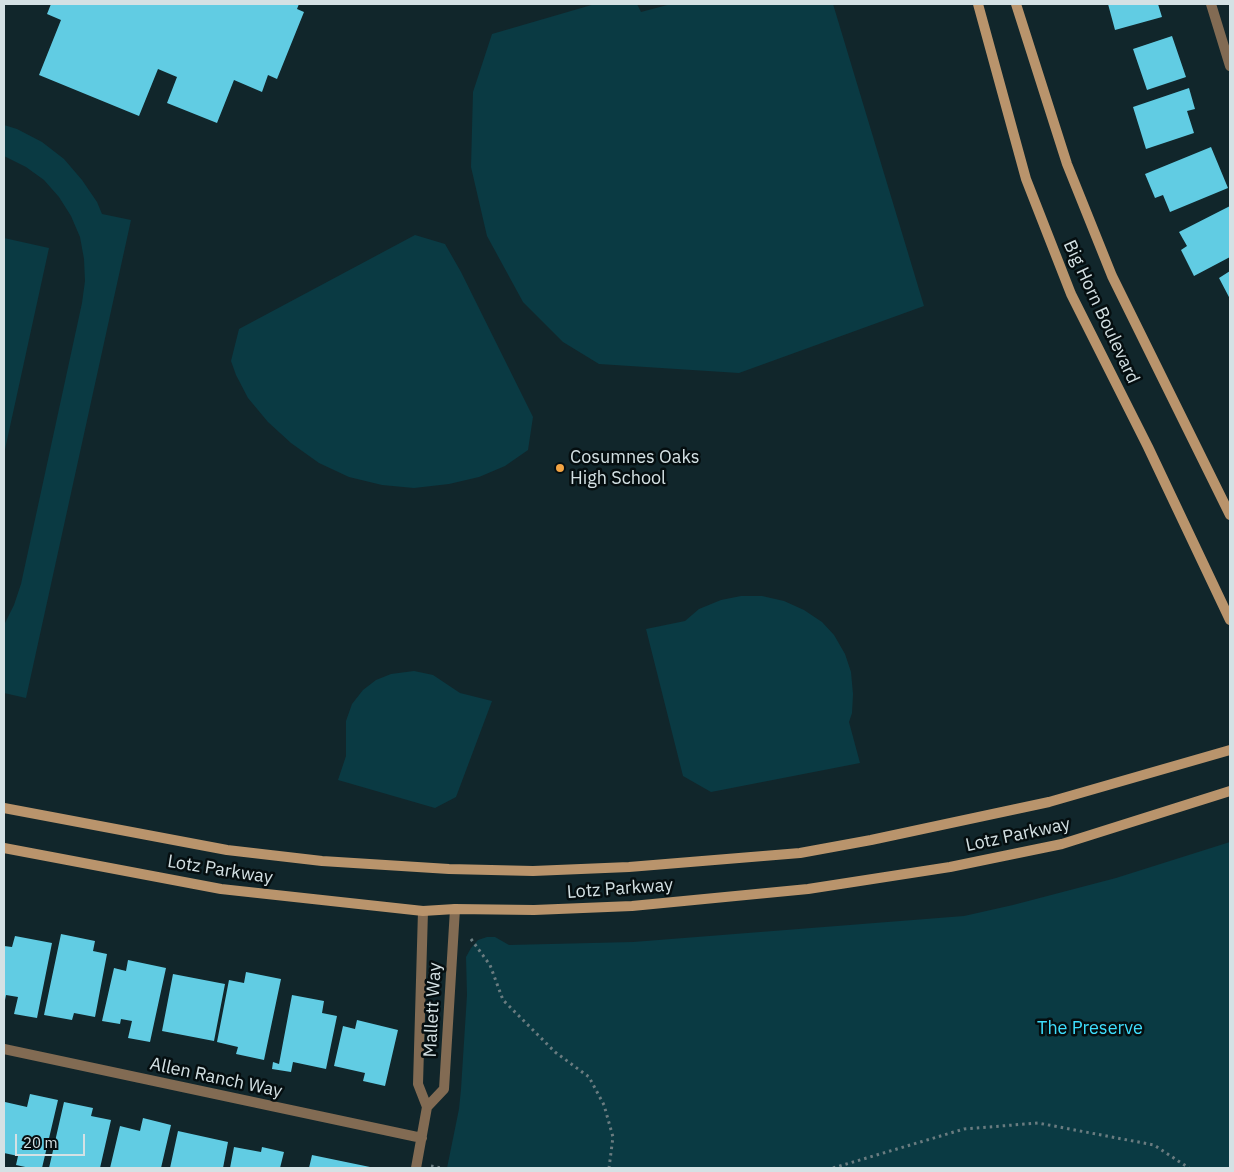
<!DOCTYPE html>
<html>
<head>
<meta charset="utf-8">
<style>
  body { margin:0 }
  #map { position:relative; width:1234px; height:1172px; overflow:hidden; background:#11262b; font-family:"IBM Plex Sans",sans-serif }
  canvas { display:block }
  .frame { position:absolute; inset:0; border:5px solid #d4e1e4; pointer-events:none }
  .scale { position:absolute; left:15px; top:1134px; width:70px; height:22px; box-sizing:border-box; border:2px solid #d4e1e4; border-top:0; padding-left:6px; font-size:15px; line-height:18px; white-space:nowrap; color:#d4e1e4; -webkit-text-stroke:4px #050e10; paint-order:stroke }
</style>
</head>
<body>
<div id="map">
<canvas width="1234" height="1172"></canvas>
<div class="frame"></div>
<div class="scale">20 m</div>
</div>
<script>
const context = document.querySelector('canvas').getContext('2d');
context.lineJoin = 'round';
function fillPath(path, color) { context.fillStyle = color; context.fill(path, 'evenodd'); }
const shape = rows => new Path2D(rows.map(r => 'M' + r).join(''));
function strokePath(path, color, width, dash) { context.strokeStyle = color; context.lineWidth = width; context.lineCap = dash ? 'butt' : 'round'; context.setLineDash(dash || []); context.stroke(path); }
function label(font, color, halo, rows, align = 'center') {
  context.font = font + ' "IBM Plex Sans",sans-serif'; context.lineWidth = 5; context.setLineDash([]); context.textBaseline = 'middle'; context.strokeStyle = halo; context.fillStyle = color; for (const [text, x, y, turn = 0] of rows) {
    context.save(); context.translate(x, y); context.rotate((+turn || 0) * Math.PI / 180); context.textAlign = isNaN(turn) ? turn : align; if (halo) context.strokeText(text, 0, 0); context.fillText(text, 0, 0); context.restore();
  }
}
const green = shape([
  [595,4,637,4,641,12,671,4,833,4,924,306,739,373,599,364,563,342,523,302,487,236,471,167,473,92,492,34],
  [4,125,17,129,42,142,64,159,82,180,97,202,102,214,131,220,26,698,4,693,4,625,14,605,21,584,82,303,85,281,84,259,80,237,71,216,59,197,44,180,26,167,4,156],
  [415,235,445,244,461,272,533,417,528,450,505,466,479,477,449,484,414,488,382,485,349,477,319,463,291,443,268,422,248,398,236,375,231,361,239,329],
  [4,238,49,248,4,454],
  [741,596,762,596,784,601,804,610,822,622,834,635,845,654,851,672,853,694,852,713,849,722,860,763,711,792,683,776,646,629,685,621,699,609,721,600],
  [414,671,433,675,460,693,492,701,456,797,435,808,338,780,346,756,346,721,352,704,363,690,376,680,391,674],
  [1230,842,1230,1168,447,1168,459,1109,461,1089,467,995,466,957,471,948,478,940,487,937,495,937,509,945,633,942,964,916,1013,905,1116,878]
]);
const building = shape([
  [51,4,299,4,297,9,304,12,277,79,268,75,262,92,234,80,217,123,167,103,177,77,158,69,139,116,39,75,61,20,47,14],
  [1108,4,1158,4,1162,17,1115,30],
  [1172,36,1186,77,1147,90,1133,49],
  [1189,88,1195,109,1187,111,1194,133,1146,149,1133,107],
  [1211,147,1228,188,1170,212,1163,195,1155,198,1145,174],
  [1230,206,1230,257,1194,276,1181,250,1187,246,1179,232],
  [1230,271,1230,299,1219,278],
  [61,934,95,941,93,951,107,954,95,1017,74,1013,72,1020,44,1015],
  [15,936,52,943,37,1018,14,1014,18,997,6,995,5,1000,4,1000,4,946,12,947],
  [128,960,166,968,150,1042,128,1038,132,1021,121,1019,120,1024,102,1021,114,968,126,971],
  [246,972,281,979,264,1060,236,1054,238,1047,217,1042,229,980,244,983],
  [173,974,225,984,214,1041,162,1031],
  [292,995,324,1001,322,1013,337,1016,326,1069,293,1062,291,1072,272,1069,273,1062,279,1064],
  [357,1020,398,1030,385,1086,363,1081,365,1073,334,1066,343,1026,355,1029],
  [30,1094,58,1100,42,1168,30,1168,16,1165,18,1156,4,1153,5,1102,27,1107],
  [64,1102,93,1108,91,1116,111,1120,100,1168,49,1168],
  [143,1118,171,1125,161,1168,110,1168,120,1126,140,1131],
  [178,1131,228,1142,223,1168,170,1168],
  [234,1147,261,1152,262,1147,284,1152,280,1168,230,1168],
  [312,1155,370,1167,370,1168,309,1168]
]);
const path = shape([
  [471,939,490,965,503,1000,555,1052,589,1077,604,1105,613,1137,609,1168],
  [431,1166,441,1168],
  [833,1168,964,1129,1038,1123,1154,1145,1189,1168]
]);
const street = shape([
  [1211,4,1230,66],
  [4,1049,422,1138],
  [427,1107,444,1089,455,909],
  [416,1168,427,1107,418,1084,423,911]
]);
const secondary = shape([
  [978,4,1026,179,1071,294,1148,447,1230,620],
  [1016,4,1067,164,1112,276,1230,515],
  [4,808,227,850,322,861,449,869,533,871,629,867,800,853,871,840,1049,802,1230,750],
  [4,848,221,889,423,911,455,909,534,910,632,906,808,889,950,867,1062,844,1230,791]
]);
const markers = [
  [560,468,5,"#f3a443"]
];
const streetNames = [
  ["Big Horn Boulevard",1101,312,65],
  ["Lotz Parkway",1018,835,-12],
  ["Lotz Parkway",220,870,9],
  ["Lotz Parkway",620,889,-4],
  ["Mallett Way",433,1010,-87],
  ["Allen Ranch Way",216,1078,12]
];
const poiNames = [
  ["Cosumnes Oaks",570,458],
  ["High School",570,479]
];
const parkNames = [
  ["The Preserve",1090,1029]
];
fillPath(green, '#0a3a43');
fillPath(building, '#61cce3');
strokePath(path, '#6a7c80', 3, [2.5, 4]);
strokePath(street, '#826b53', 10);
strokePath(secondary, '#b9946c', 10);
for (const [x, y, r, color] of markers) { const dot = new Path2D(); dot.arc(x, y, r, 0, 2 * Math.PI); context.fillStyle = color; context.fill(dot); strokePath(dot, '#050e10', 2); }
label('18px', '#d4e1e4', '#050e10', streetNames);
label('18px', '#d4e1e4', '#050e10', poiNames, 'left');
label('18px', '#3fdffe', '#050e10', parkNames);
</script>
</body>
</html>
